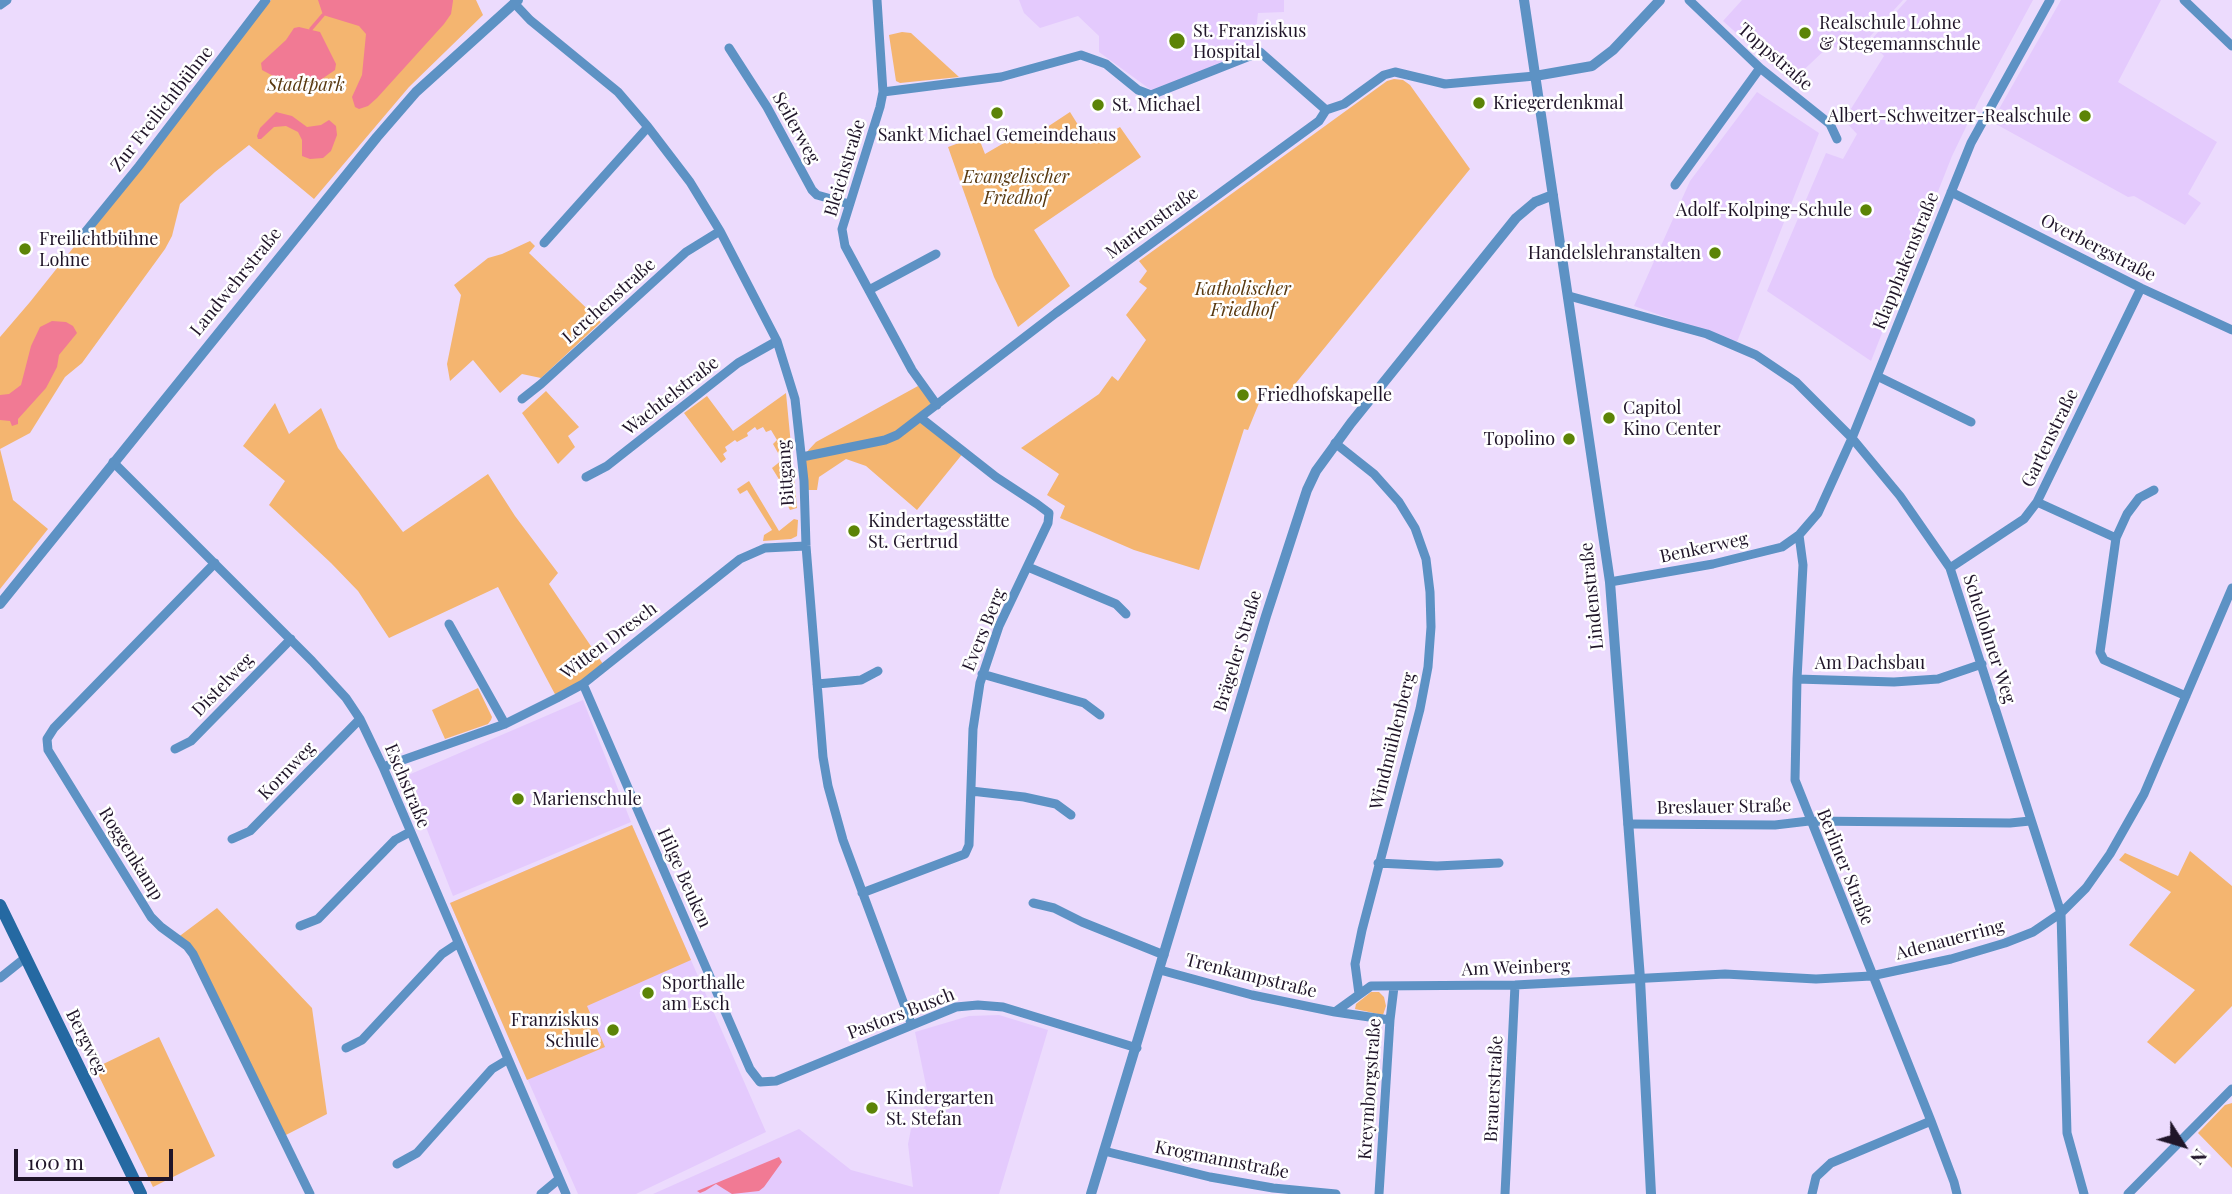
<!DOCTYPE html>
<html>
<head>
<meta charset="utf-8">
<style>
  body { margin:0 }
  #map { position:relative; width:2232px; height:1194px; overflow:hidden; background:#ecdbfd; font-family:"Playfair Display",serif }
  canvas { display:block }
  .north { position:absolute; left:2148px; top:1110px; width:70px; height:70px; -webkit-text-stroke:5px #fff; paint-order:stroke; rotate:127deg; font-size:19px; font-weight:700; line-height:28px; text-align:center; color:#201529 }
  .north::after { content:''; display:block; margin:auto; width:24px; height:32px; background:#201529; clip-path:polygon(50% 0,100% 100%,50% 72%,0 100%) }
  .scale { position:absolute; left:14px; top:1149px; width:159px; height:32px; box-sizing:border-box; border:4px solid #201529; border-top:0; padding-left:9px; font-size:21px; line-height:24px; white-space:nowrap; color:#201529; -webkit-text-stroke:5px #fff; paint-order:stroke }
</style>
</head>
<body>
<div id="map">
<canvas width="2232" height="1194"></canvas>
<div class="north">N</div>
<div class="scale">100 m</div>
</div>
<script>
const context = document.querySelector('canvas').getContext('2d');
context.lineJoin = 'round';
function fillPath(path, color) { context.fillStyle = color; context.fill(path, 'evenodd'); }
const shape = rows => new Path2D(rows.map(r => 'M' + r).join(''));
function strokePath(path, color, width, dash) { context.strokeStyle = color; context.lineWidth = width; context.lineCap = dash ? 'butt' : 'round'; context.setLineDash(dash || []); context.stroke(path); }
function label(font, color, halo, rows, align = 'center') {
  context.font = font + ' "Playfair Display",serif'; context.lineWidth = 5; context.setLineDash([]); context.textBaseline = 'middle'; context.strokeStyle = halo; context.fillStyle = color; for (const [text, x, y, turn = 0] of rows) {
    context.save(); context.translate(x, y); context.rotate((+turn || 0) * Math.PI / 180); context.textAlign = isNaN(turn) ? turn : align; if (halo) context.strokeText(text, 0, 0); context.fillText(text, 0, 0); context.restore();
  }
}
const built = shape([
  [1019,0,1284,0,1284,12,1258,13,1254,46,1216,67,1151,90,1099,52,1099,36,1078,16,1040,28,1024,13],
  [1742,0,1903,0,1856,52,1829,46,1791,82,1723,21],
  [1907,0,2033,0,1979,100,1952,156,1871,361,1767,291,1826,153,1843,159,1857,134,1844,120,1884,56,1870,41],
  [2061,0,2161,0,2118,82,2217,142,2188,194,2201,203,2185,225,2134,196,2128,197,1994,123,1999,109],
  [1757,92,1819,133,1737,342,1634,306,1690,181],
  [583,700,631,822,453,896,406,776],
  [632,825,766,1132,636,1194,578,1194,450,903],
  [999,1015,1048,1030,999,1194,653,1194,799,1129,851,1170,913,1187,908,1144,911,1129,921,1116,928,1095,915,1032,969,1016]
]);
const green = shape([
  [271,0,476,0,483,15,409,87,314,199,249,145,215,172,180,204,172,236,165,249,82,363,65,377,30,433,0,449,13,500,48,529,0,589,0,337,30,302],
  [902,32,911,33,959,77,900,83,896,81,889,35],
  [1394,79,1403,80,1410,85,1470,169,1287,394,1274,388,1264,391,1248,430,1244,429,1199,570,1134,550,1060,518,1065,506,1047,495,1059,474,1021,448,1099,394,1112,376,1118,381,1146,340,1126,315,1147,288,1139,282,1147,271,1139,261,1387,81],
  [1070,112,1090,144,1120,127,1141,157,1034,230,1070,286,1018,327,994,277,948,147,978,136,985,154,1021,133,1026,141],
  [530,241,535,246,529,253,601,322,541,378,522,374,500,393,473,360,450,381,447,364,461,295,454,285,488,258,502,254],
  [918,386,937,405,922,417,964,452,917,510,866,466,846,459,819,477,817,490,804,490,802,457,816,442],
  [546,391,579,427,568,436,575,447,558,464,522,413],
  [786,393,797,508,790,510,788,506,793,502,772,468,782,460,773,444,777,440,771,430,766,432,763,427,757,430,755,427,747,433,748,436,737,442,735,440,725,447,727,451,723,454,726,459,721,463,684,413,707,396,733,431],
  [275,403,289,434,321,408,338,448,403,532,488,474,515,516,558,573,549,584,605,667,557,698,498,587,389,638,358,591,331,563,269,505,285,481,243,446],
  [749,481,779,531,794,519,798,520,797,536,791,539,763,541,764,535,772,530,747,490,740,494,737,489],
  [478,688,492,717,491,720,488,724,445,739,432,710],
  [632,825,691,960,587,1006,605,1047,527,1080,450,903],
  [2190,851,2232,886,2232,1006,2175,1064,2147,1042,2195,990,2129,945,2171,892,2119,860,2125,853,2178,876],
  [217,908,312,1008,327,1114,282,1137,193,954,177,938],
  [1371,992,1379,992,1384,997,1386,1006,1383,1015,1355,1009,1356,1004],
  [159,1037,215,1156,153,1187,95,1068],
  [2232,1103,2232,1168,2198,1133,2225,1105]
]);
const water = shape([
  [318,0,453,0,453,1,451,14,444,24,377,98,368,106,359,109,355,107,352,97,362,75,366,34,359,26,323,15],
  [299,27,320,32,336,64,335,70,319,81,307,94,262,70,261,63,286,40,294,28],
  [276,112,292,116,307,127,321,125,329,120,336,126,337,135,331,151,323,158,310,159,302,156,302,140,298,132,286,126,274,127,261,139,258,139,257,136,260,128],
  [52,321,66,322,73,326,77,333,59,355,57,367,46,388,18,419,18,424,12,426,10,421,0,420,0,395,9,394,21,385,31,346,40,327],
  [779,1157,782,1162,764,1187,759,1191,732,1194,716,1184,705,1191,700,1193,697,1191]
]);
const stream = shape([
  [311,29,323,15]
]);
const minor = shape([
  [877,0,883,92,880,107,842,229,845,246,912,370,937,405],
  [1689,0,1760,68,1830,124,1837,139],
  [2184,0,2232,46],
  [514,3,530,20,618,92,648,127,690,182,720,231,777,341,795,399,804,481,806,546,823,757,828,786,843,840,911,1023],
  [0,5,7,0],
  [729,48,767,107,812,190,817,195,849,204],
  [883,92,1001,77,1081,55,1106,64,1138,90,1151,95,1260,52,1326,110],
  [1675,185,1760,68],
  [1951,192,2141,288,2232,330],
  [82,236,139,166,266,0],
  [544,243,648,127],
  [869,290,936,254],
  [1569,296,1707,334,1756,355,1796,382,1852,438,1900,496,1950,568,2061,913,2067,1133,2084,1194],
  [1877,376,1971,422],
  [522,399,541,384,686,252,720,231],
  [1335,443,1374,474,1399,502,1415,528,1426,559,1430,592,1431,627,1428,667,1420,709,1362,930,1355,964,1359,994],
  [802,457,885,440,897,435,1056,313,1319,121,1326,110,1344,104,1384,75,1395,72,1445,84,1535,76],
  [113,462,312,661,346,698,360,719,383,767,566,1194],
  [586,477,607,466,738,363,777,341],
  [2037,502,2116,538,2100,652,2104,660,2186,696],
  [1799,535,1803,565,1797,679,1795,780,1931,1121,1954,1182,1957,1194],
  [2116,538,2127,514,2139,498,2154,490],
  [215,563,54,728,47,739,48,750,151,917,161,927,187,946,193,954,310,1194],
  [1028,567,1116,604,1126,614],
  [1950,568,2024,519,2037,502,2141,288],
  [1610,582,1713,564,1782,547,1799,535,1818,513,1852,438,1971,143,2050,0],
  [449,624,505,724],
  [982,674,1084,703,1100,715],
  [1797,679,1894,682,1938,679,1982,664],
  [583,684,750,1069,760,1082,776,1081,956,1007,978,1005,1003,1007,1137,1048],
  [817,684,861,680,878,671],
  [175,749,191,741,291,639],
  [383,767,505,724,557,698,583,684,740,559,765,548,806,546],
  [971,791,1024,797,1056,804,1071,815],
  [1628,824,1775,825,1809,821,2010,823,2030,821],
  [232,839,250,831,360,719],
  [1378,863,1437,866,1499,863],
  [862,893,965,854,969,845,973,729,980,683,999,626,1048,523,1049,513,1037,504,996,477,921,418],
  [1033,903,1054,908,1082,922,1164,955],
  [300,926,318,919,395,840,410,832],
  [1160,970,1252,995,1335,1012,1390,1020],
  [0,978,25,958],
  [1335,1012,1371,986,1515,985,1725,974,1816,979,1871,976,1951,959,2005,943,2033,932,2061,913,2086,888,2110,854,2144,794,2232,588],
  [346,1048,362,1040,442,954,457,944],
  [1104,1151,1210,1177,1273,1188,1336,1194],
  [397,1164,417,1153,492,1069,507,1060],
  [541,1194,559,1179],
  [1379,1194,1390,1020,1394,987],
  [1505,1194,1515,985],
  [1812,1194,1816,1177,1831,1163,1931,1121],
  [2128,1194,2232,1089]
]);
const tertiary = shape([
  [1524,0,1610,582,1640,979,1651,1194],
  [1535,76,1592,66,1613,50,1660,0],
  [0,604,377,137,416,92,518,0],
  [1091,1194,1266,616,1307,490,1316,471,1351,423,1516,218,1535,202,1553,195]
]);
const secondary = shape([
  [0,905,141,1194]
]);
const markers = [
  [1805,33,7,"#5c8407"],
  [1177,41,9,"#5c8407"],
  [1479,103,7,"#5c8407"],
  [1098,105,7,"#5c8407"],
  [997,113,7,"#5c8407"],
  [2085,116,7,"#5c8407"],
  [1866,210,7,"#5c8407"],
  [25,249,7,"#5c8407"],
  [1715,253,7,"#5c8407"],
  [1243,395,7,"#5c8407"],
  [1609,418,7,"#5c8407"],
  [1569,439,7,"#5c8407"],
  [854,531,7,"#5c8407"],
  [518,799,7,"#5c8407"],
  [648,993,7,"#5c8407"],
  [613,1030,7,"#5c8407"],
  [872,1108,7,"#5c8407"]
];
const poiNames = [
  ["Realschule Lohne",1819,23],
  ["& Stegemannschule",1819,44],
  ["St. Franziskus",1193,31],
  ["Hospital",1193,52],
  ["Kriegerdenkmal",1493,103],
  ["St. Michael",1112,105],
  ["Albert-Schweitzer-Realschule",2071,116,"right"],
  ["Sankt Michael Gemeindehaus",997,135,"center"],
  ["Adolf-Kolping-Schule",1852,210,"right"],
  ["Freilichtbühne",39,239],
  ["Lohne",39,260],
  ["Handelslehranstalten",1701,253,"right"],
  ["Friedhofskapelle",1257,395],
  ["Capitol",1623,408],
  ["Kino Center",1623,429],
  ["Topolino",1555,439,"right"],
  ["Kindertagesstätte",868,521],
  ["St. Gertrud",868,542],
  ["Marienschule",532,799],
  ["Sporthalle",662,983],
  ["am Esch",662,1004],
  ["Franziskus",599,1020,"right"],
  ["Schule",599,1041,"right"],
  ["Kindergarten",886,1098],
  ["St. Stefan",886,1119]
];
const streetNames = [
  ["Toppstraße",1775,57,41],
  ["Zur Freilichtbühne",162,109,-52],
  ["Seilerweg",796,128,61],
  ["Bleichstraße",845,168,-73],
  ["Marienstraße",1152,223,-36],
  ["Overbergstraße",2098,248,27],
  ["Klapphakenstraße",1906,261,-68],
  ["Landwehrstraße",236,282,-51],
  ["Lerchenstraße",609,301,-42],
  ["Wachtelstraße",671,396,-38],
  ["Gartenstraße",2050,438,-64],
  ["Bittgang",786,473,-94],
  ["Benkerweg",1704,548,-12],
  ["Lindenstraße",1592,596,-96],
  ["Evers Berg",984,630,-68],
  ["Schellohner Weg",1989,639,72],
  ["Witten Dresch",609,641,-37],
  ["Brägeler Straße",1238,651,-73],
  ["Am Dachsbau",1870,663],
  ["Distelweg",223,685,-46],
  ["Windmühlenberg",1393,741,-76],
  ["Kornweg",287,771,-46],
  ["Eschstraße",407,786,67],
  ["Breslauer Straße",1724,807,-1],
  ["Roggenkamp",131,854,58],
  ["Berliner Straße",1845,867,68],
  ["Hilge Beuken",684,878,66],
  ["Adenauerring",1950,940,-15],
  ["Am Weinberg",1516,968,-2],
  ["Trenkampstraße",1251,976,14],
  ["Pastors Busch",901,1014,-21],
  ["Bergweg",86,1042,64],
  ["Kreymborgstraße",1370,1089,-86],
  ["Brauerstraße",1494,1089,-87],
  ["Krogmannstraße",1222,1160,11]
];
const parkNames = [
  ["Stadtpark",306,85],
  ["Evangelischer",1016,177],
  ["Friedhof",1016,198],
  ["Katholischer",1243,289],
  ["Friedhof",1243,310]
];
fillPath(built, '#e4cafd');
fillPath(green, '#f4b570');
fillPath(water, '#f17a94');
strokePath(stream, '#f17a94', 3.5);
strokePath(minor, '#5d92c4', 9);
strokePath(tertiary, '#5d92c4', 10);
strokePath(secondary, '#2569a2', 12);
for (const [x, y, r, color] of markers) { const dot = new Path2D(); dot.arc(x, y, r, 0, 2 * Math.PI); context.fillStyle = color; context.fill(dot); strokePath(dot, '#fff', 2.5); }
label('18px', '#201529', '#fff', poiNames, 'left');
label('18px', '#201529', '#fff', streetNames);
label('italic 18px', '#58380f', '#fff', parkNames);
</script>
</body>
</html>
